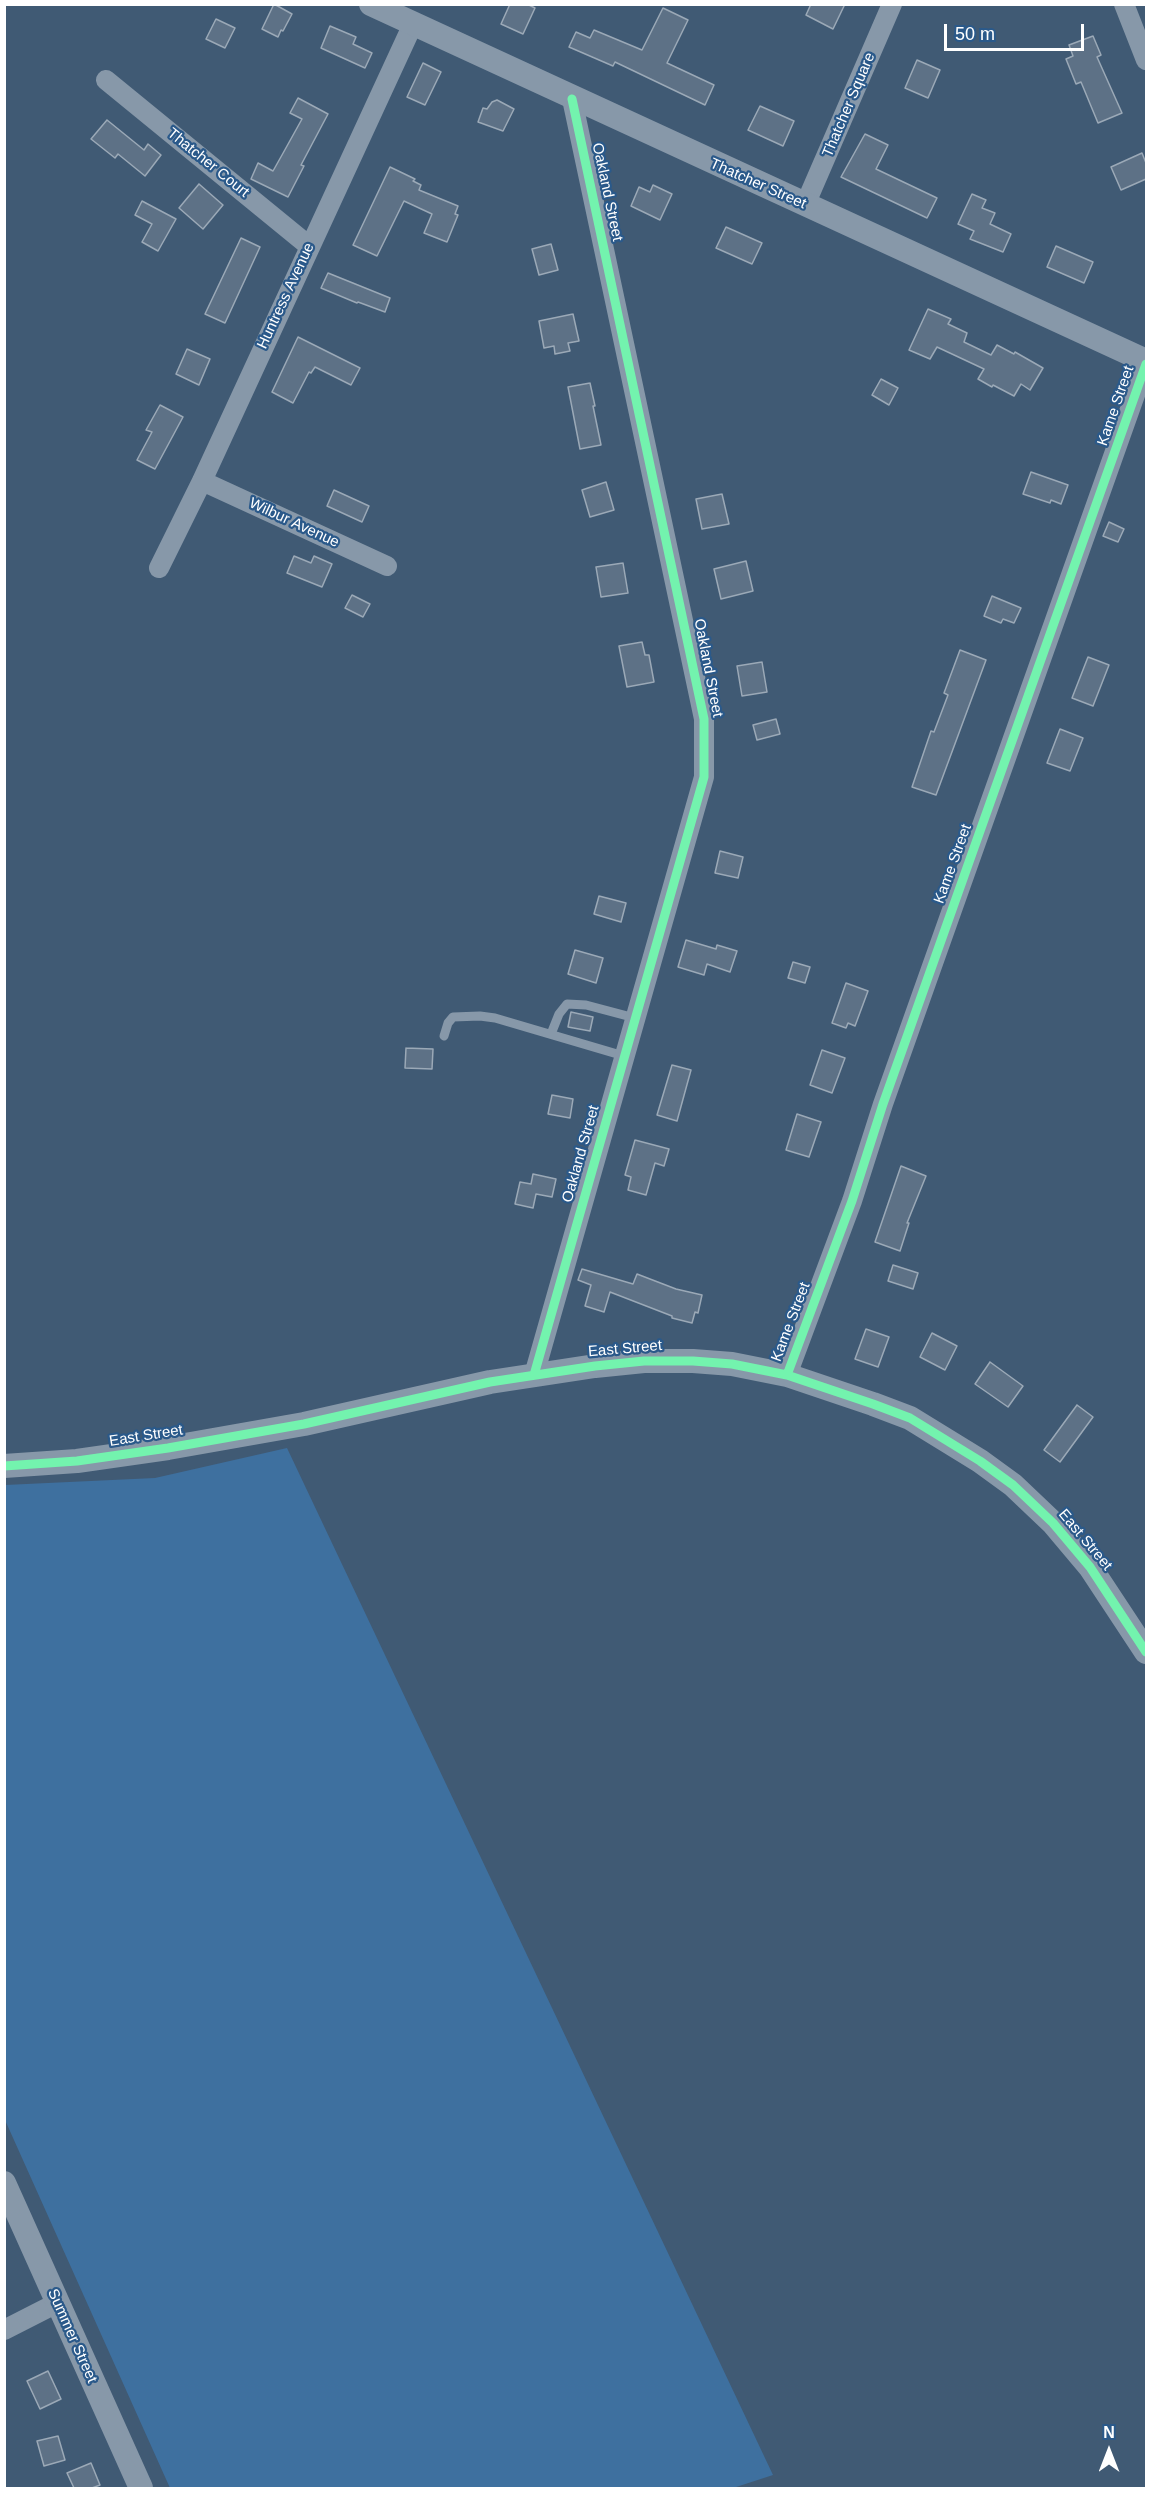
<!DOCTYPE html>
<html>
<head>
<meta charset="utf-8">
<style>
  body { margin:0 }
  #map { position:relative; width:1151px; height:2493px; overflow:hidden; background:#405a74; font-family:Arial,sans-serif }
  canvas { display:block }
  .frame { position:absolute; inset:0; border:6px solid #fff; pointer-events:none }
  .north { position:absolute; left:1079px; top:2421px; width:60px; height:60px; -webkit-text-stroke:4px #2a598a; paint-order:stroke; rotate:0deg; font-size:16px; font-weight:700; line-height:24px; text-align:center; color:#fff }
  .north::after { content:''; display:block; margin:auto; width:21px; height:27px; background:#fff; clip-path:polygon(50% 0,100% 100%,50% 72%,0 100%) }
  .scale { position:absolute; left:944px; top:24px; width:140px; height:27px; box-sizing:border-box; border:3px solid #fff; border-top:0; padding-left:8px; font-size:18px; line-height:21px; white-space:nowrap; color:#fff; -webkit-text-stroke:4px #2a598a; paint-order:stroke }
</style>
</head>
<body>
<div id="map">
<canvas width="1151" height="2493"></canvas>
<div class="frame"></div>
<div class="north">N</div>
<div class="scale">50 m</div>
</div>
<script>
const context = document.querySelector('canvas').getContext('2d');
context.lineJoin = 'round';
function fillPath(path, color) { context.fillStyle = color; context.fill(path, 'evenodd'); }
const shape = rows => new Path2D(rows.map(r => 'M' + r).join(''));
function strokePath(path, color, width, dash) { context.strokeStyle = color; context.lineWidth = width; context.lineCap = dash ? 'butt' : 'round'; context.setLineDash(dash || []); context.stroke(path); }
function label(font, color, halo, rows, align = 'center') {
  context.font = font + ' Arial,sans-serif'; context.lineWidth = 4.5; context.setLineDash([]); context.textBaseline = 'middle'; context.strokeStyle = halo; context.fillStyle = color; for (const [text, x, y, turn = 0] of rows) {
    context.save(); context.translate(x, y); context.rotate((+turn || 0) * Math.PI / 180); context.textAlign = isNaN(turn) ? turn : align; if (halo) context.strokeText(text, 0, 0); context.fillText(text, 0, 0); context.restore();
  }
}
const green = shape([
  [287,1448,773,2475,733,2488,170,2488,5,2120,5,1485,155,1478]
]);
const building = shape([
  [274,4,292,14,283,31,281,30,278,37,262,29,274,4],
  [510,4,527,4,535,8,523,34,501,24,510,4],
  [811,4,845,4,833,29,806,15,811,4],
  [663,8,688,20,667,63,714,85,705,105,615,62,613,66,569,47,576,32,590,38,594,30,642,50,663,8],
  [216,19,235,28,225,48,206,39,216,19],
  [330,26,356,37,353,44,372,53,365,68,321,48,330,26],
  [1093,36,1101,55,1097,57,1122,113,1098,123,1081,82,1076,84,1066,59,1073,56,1069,45,1093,36],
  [917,60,940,70,928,98,905,88,917,60],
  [423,63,441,72,425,105,407,97,423,63],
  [298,98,328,114,301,165,304,166,288,197,251,179,258,163,273,171,282,155,302,119,290,113,298,98],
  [497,100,514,109,503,131,478,122,483,108,487,109,492,102,497,100],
  [760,106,794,121,783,146,748,130,760,106],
  [107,120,144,150,148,144,161,155,145,176,118,154,115,158,91,139,107,120],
  [865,134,888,145,876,169,937,198,927,218,841,177,865,134],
  [1142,153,1146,163,1146,179,1121,190,1111,167,1142,153],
  [390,167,415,179,413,181,421,185,419,190,458,206,455,214,458,215,447,242,424,233,432,214,404,201,377,256,353,245,390,167],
  [199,184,223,205,203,229,179,208,199,184],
  [653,185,672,194,660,220,631,206,639,187,650,192,653,185],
  [972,194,986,200,982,208,995,213,990,224,1011,234,1003,252,970,239,974,231,958,224,972,194],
  [142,201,176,219,158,251,142,242,152,224,135,215,142,201],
  [726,227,762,243,752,264,716,248,726,227],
  [241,238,260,247,225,323,205,314,241,238],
  [551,244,558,270,539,275,532,249,551,244],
  [1056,246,1093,262,1084,283,1047,267,1056,246],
  [328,273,390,298,385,312,358,302,357,303,321,288,328,273],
  [928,309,951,319,948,324,967,333,964,342,991,355,997,345,1014,354,1015,352,1043,368,1030,390,1021,384,1014,396,993,385,992,387,978,379,984,369,937,347,930,359,909,350,928,309],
  [573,314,579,341,568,343,570,351,555,354,554,346,544,348,539,321,573,314],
  [298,337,360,368,351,385,315,367,311,373,309,372,293,403,272,392,298,337],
  [187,349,210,359,199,385,176,374,187,349],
  [881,379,898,388,889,405,872,395,881,379],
  [590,383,595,406,593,406,601,445,580,449,568,387,590,383],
  [160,405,183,417,155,469,137,460,152,432,146,430,160,405],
  [1031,472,1068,485,1061,504,1051,500,1050,503,1023,494,1031,472],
  [606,482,614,510,590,517,582,490,606,482],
  [334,490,369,506,362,522,327,506,334,490],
  [722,494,729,524,702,529,696,499,722,494],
  [1109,522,1124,529,1118,542,1103,536,1109,522],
  [294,556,311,563,314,556,332,564,322,587,287,573,294,556],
  [746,561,753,591,721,599,714,569,746,561],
  [623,563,628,593,601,597,596,567,623,563],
  [352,595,370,604,363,617,345,608,352,595],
  [992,596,1021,608,1014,623,1003,619,1001,623,984,616,992,596],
  [642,642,645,655,649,655,654,682,627,687,619,646,642,642],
  [960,650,986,660,936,795,912,787,931,731,934,732,948,695,944,693,960,650],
  [1088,657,1109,665,1093,706,1072,698,1088,657],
  [762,662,767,692,742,696,737,666,762,662],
  [776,719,780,734,757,740,753,725,776,719],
  [1060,729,1083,738,1070,771,1047,763,1060,729],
  [720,851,743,857,738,878,715,873,720,851],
  [599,896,626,903,621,922,594,914,599,896],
  [686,940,716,949,717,945,737,951,730,972,707,964,704,975,678,967,686,940],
  [575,950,603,958,596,983,568,974,575,950],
  [793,962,810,967,805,983,788,978,793,962],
  [846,983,868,991,855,1026,848,1023,846,1028,832,1023,846,983],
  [571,1012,593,1017,590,1031,568,1027,571,1012],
  [406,1048,433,1049,432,1069,405,1068,406,1048],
  [822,1050,845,1058,832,1093,810,1085,822,1050],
  [672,1065,691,1070,677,1121,657,1115,672,1065],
  [552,1095,573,1099,570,1118,548,1114,552,1095],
  [797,1114,821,1122,809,1157,786,1150,797,1114],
  [635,1140,669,1149,664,1166,655,1163,646,1195,628,1190,631,1177,625,1175,635,1140],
  [901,1166,926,1176,907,1223,909,1223,900,1251,875,1242,901,1166],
  [533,1174,556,1179,552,1197,536,1194,533,1208,515,1204,520,1182,531,1184,533,1174],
  [893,1265,918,1273,913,1289,888,1281,893,1265],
  [582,1269,633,1284,637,1274,676,1289,702,1295,698,1313,695,1312,692,1323,672,1318,672,1316,610,1292,604,1312,585,1306,591,1285,578,1280,582,1269],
  [866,1329,889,1337,878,1367,855,1359,866,1329],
  [932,1333,957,1346,945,1370,920,1357,932,1333],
  [990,1362,1023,1386,1008,1407,975,1384,990,1362],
  [1077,1405,1093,1417,1060,1462,1044,1450,1077,1405],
  [48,2371,61,2399,40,2409,27,2381,48,2371],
  [58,2436,65,2460,44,2466,37,2441,58,2436],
  [91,2463,100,2485,92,2488,74,2488,67,2473,91,2463]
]);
const service = shape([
  [551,1034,559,1014,567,1004,586,1005,635,1018],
  [444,1036,448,1023,453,1017,480,1016,495,1018,624,1056]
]);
const minor = shape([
  [1124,4,1146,60],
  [106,80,309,246],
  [805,205,892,4],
  [202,481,387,566],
  [159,568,202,481,413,24],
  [534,1375,704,777,704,719,572,99],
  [787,1375,852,1201,883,1104,1146,364],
  [4,2330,57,2303]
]);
const tertiary = shape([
  [371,4,1146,361],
  [4,1466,77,1461,168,1448,304,1424,490,1382,595,1366,644,1361,693,1361,732,1364,787,1375,873,1404,910,1418,980,1461,1013,1485,1053,1523,1090,1567,1146,1652],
  [4,2183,141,2488]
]);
const cycleway = shape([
  [534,1375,704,777,704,719,572,99],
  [787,1375,852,1201,883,1104,1146,364],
  [4,1466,77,1461,168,1448,304,1424,490,1382,595,1366,644,1361,693,1361,732,1364,787,1375,873,1404,910,1418,980,1461,1013,1485,1053,1523,1090,1567,1146,1652]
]);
const streetNames = [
  ["Thatcher Square",849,105,-67],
  ["Thatcher Court",208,163,39],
  ["Thatcher Street",758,184,24],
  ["Oakland Street",607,192,78],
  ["Huntress Avenue",286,296,-65],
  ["Kame Street",1116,406,-71],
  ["Wilbur Avenue",294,523,25],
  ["Oakland Street",708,668,79],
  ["Kame Street",953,864,-70],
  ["Oakland Street",581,1154,-74],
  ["Kame Street",791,1322,-69],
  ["East Street",625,1349,-5],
  ["East Street",146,1436,-9],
  ["East Street",1085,1540,50],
  ["Summer Street",72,2336,66]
];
fillPath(green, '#3e709f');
fillPath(building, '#5d7186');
strokePath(building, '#9ba9b7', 1.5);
strokePath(service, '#8798a9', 9);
strokePath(minor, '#8798a9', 20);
strokePath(tertiary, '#8798a9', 24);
strokePath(cycleway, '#73f3ae', 9);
label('15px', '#fff', '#2a598a', streetNames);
</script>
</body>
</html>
